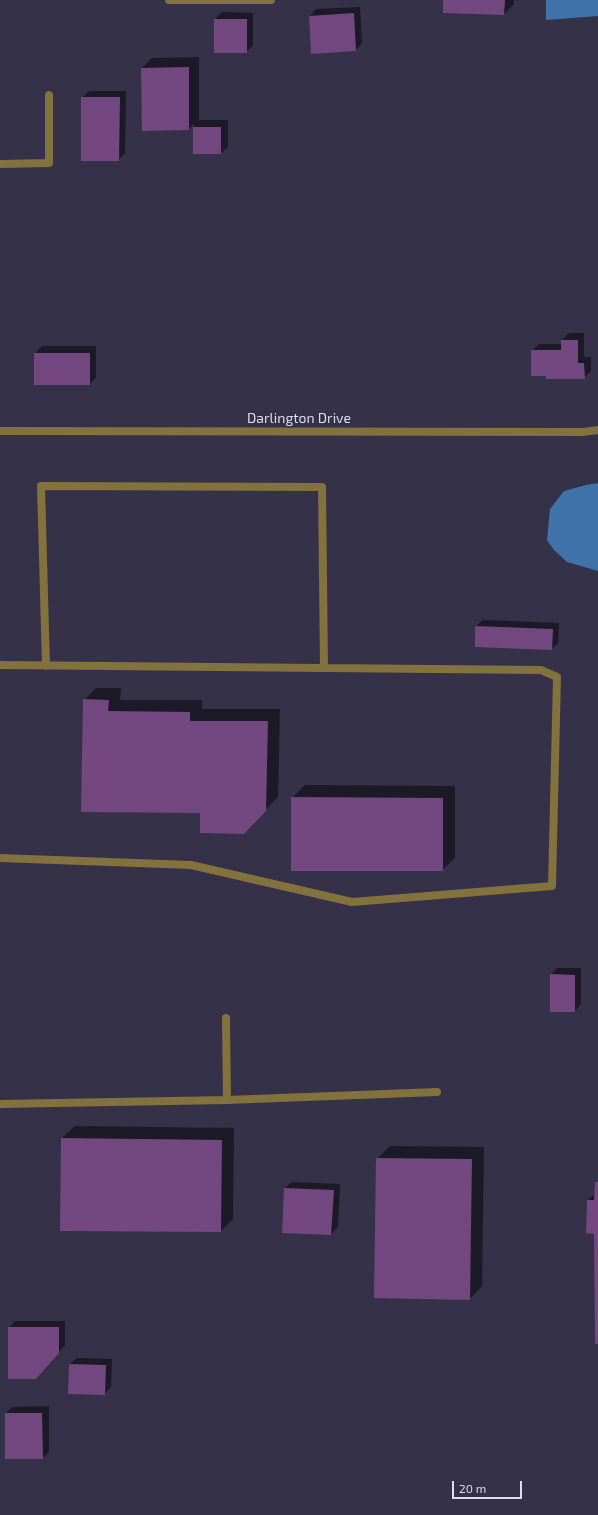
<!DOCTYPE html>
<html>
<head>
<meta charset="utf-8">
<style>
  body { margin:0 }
  #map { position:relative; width:598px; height:1515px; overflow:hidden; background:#343148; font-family:"Exo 2",sans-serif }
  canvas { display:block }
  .scale { position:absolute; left:452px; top:1481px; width:70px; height:18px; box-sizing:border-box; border:2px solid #deddec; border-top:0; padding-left:5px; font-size:12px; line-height:14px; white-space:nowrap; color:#deddec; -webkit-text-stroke:3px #343148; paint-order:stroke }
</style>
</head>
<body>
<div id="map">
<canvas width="598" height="1515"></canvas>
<div class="scale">20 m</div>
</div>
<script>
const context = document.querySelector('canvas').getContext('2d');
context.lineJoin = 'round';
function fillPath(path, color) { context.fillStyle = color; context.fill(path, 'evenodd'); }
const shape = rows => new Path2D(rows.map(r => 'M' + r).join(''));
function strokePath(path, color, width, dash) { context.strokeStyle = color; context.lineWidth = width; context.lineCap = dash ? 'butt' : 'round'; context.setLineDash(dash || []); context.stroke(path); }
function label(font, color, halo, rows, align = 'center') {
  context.font = font + ' "Exo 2",sans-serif'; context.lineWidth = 3; context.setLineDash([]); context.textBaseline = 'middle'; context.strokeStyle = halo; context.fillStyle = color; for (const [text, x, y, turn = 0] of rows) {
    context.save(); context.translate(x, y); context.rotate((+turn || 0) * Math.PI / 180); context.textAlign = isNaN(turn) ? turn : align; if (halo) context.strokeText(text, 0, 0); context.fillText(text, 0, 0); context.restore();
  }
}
const water = shape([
  [546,0,598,0,598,16,546,20],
  [598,483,598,571,567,562,554,550,547,540,550,509,564,491,586,485]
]);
const shadow = shape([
  [444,0,514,0,514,4,504,14],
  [360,7,362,43,356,50,310,16,316,9],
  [222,12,253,13,253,45,246,52,215,19],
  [199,57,199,122,200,120,228,120,228,147,221,153,194,153,194,124,189,129,143,130,142,68,152,58],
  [89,91,126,91,125,153,118,160,82,98],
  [569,333,584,333,584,357,591,357,591,371,584,378,532,351,539,344,562,344,562,340],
  [42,346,96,346,96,377,90,384,35,353],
  [483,620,559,623,558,643,551,649,476,626],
  [96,688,121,688,120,700,202,700,202,709,280,709,278,797,243,833,201,812,84,700],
  [305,785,455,786,455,858,442,870,292,798],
  [557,968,581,968,581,1004,575,1011,551,975],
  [75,1126,234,1128,233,1219,221,1231,62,1138],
  [390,1146,484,1147,482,1286,470,1299,377,1159],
  [598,1181,598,1343,595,1233,588,1200,596,1193,596,1183],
  [292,1182,340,1184,338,1227,331,1234,285,1188],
  [15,1321,65,1321,65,1345,42,1371,9,1328],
  [77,1358,112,1359,111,1387,104,1394,70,1364],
  [49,1406,49,1452,42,1458,6,1413,12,1407]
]);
const building = shape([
  [443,0,505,0,504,15,443,13],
  [354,13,356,51,311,54,309,16],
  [214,19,247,19,247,53,214,53],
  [189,67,189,130,142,131,141,68],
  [81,97,120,97,119,161,81,161],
  [193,127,221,127,221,154,193,154],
  [561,340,578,340,578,363,584,363,585,379,546,379,546,376,531,376,531,350,561,350],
  [34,353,90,353,90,385,34,385],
  [475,626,553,629,552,650,475,647],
  [83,699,109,700,108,711,190,712,190,721,268,721,266,811,244,834,200,833,200,813,81,812],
  [291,797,443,798,443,871,291,871],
  [550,974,575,975,575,1012,550,1012],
  [61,1138,222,1140,221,1232,60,1231],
  [376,1158,472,1159,470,1300,374,1298],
  [595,1182,598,1182,598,1344,595,1344,594,1234,586,1233,587,1200,594,1200],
  [284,1188,334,1190,331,1235,282,1233],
  [8,1327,59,1327,59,1353,36,1379,8,1379],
  [69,1364,106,1365,105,1395,68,1394],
  [5,1413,42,1413,43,1459,5,1459]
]);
const lane = shape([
  [169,0,271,0],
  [0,164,49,163,49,95],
  [0,665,541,670,557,677,552,886,352,902,191,865,0,858],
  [46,666,41,486,322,487,324,668],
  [226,1018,227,1100],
  [0,1104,227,1100,437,1092]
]);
const street = shape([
  [0,431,583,432,598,430]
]);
const streetNames = [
  ["Darlington Drive",299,418]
];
fillPath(water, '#4073aa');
fillPath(shadow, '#0007');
fillPath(building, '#734780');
strokePath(lane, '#83713e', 8);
strokePath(street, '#83713e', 8);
label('14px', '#deddec', '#343148', streetNames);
</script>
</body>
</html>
